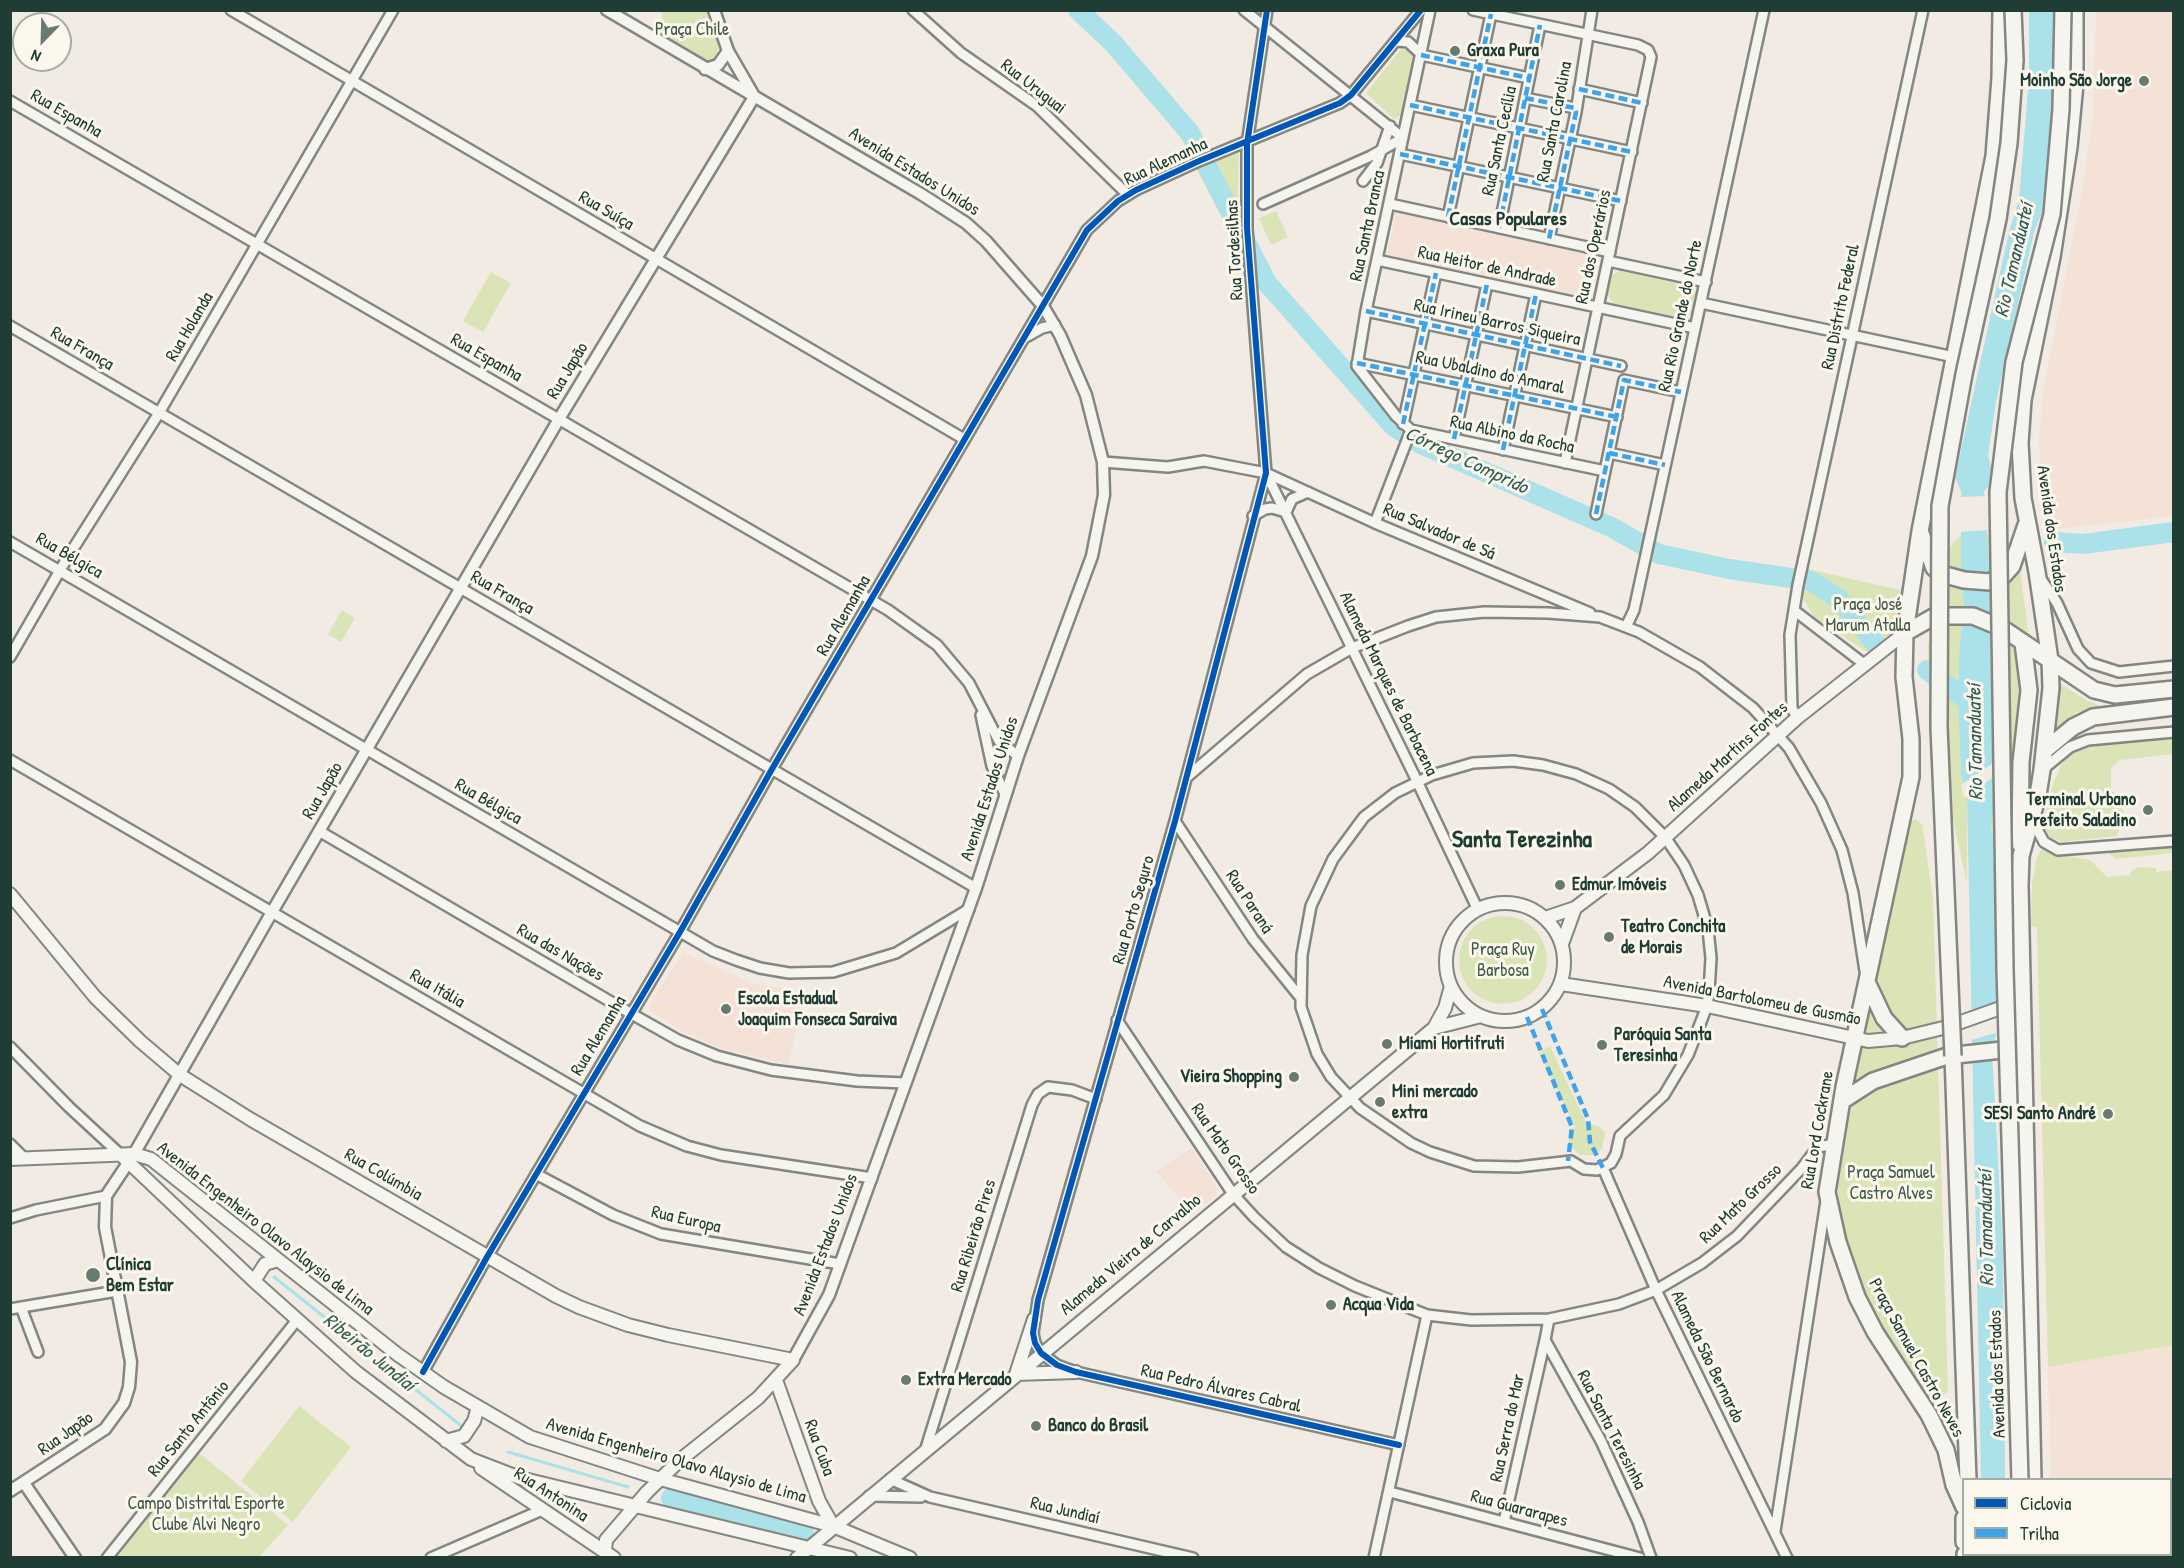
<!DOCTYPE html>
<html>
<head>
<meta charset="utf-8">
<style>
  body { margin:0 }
  #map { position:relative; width:2184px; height:1568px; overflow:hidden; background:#f2ebe4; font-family:"Patrick Hand",sans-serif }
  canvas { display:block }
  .frame { position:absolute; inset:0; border:12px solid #1f3d34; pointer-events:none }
  .legend { position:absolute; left:1962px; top:1478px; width:210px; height:78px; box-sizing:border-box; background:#fbf7ec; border:2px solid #a3ada2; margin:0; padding:8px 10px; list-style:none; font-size:18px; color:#1f3d34 }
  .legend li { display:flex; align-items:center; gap:12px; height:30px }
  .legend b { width:30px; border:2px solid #a3ada2 }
  .north { position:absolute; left:12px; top:12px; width:60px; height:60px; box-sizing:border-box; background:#fbf7ec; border:2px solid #a3ada2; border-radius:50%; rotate:203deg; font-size:16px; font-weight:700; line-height:24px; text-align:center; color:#1f3d34 }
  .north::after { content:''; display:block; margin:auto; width:21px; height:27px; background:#697a72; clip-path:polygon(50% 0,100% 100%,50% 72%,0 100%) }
</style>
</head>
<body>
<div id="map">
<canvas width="2184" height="1568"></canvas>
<div class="frame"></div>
<ul class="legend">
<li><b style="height:8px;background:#0057b8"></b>Ciclovia</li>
<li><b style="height:8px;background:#3da4eb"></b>Trilha</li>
</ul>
<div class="north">N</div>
</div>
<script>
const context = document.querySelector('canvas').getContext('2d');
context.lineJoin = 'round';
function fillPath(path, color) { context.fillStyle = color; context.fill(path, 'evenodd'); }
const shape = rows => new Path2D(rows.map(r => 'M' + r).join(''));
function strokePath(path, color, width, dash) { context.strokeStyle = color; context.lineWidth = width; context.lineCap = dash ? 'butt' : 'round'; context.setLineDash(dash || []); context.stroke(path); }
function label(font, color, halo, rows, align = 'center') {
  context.font = font + ' "Patrick Hand",sans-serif'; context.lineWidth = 6; context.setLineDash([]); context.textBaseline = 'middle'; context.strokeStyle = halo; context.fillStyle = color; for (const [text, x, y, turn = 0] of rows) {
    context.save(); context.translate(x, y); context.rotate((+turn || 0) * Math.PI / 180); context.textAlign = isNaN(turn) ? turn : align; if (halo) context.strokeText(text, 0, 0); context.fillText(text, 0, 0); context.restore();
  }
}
const built = shape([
  [2096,11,2173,11,2173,516,2049,530,2041,488,2039,440,2043,393,2084,180,2093,114],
  [1396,213,1594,255,1584,298,1387,256],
  [683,952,752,983,806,992,788,1064,722,1049,684,1032,651,1012,649,1007,654,997],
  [1192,1148,1217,1187,1215,1196,1193,1214,1156,1171],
  [2173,1345,2173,1557,2053,1557,2053,1554,2170,1554,2170,1480,2051,1479,2048,1367]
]);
const green = shape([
  [662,11,709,11,719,47,714,60,703,59,663,34],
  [1401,49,1410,51,1416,60,1402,115,1394,119,1366,93],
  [1239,151,1237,231,1225,224,1196,168],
  [1276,211,1288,237,1271,245,1259,218],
  [1620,271,1691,286,1696,294,1693,313,1683,318,1613,303,1607,295,1612,275],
  [491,272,511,283,483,332,463,321],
  [1986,533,2000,539,2013,553,2020,569,2029,639,2023,763,2000,868,1991,828,1997,790],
  [1962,534,1961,569,1964,606,1959,654,1958,703,1961,775,1967,795,1967,884,1934,731,1929,697,1928,647,1934,592,1945,552],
  [1808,569,1904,591,1895,634,1872,652,1865,651,1814,617,1803,598],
  [342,610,355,618,341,642,328,634],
  [2061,684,2086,700,2106,708,2077,712,2057,727],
  [2173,736,2173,754,2120,760,2111,768,2111,790,2122,799,2124,822,2116,836,2062,842,2051,838,2045,829,2044,820,2053,784,2061,765,2072,753,2095,744],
  [1915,819,1922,824,1933,898,1948,1390,1941,1399,1922,1394,1879,1328,1848,1259,1837,1185,1869,994,1909,823],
  [2173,844,2173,853,2117,859,2108,853,2110,851],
  [2042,848,2057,854,2090,860,2107,877,2131,875,2130,872,2138,867,2156,868,2156,872,2173,870,2173,1345,2048,1367,2037,928,2031,926,2032,883,2037,857],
  '1459 960a44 44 0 1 1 88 0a44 44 0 1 1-88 0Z',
  [1550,1046,1586,1122,1600,1127,1605,1133,1602,1149,1593,1155,1580,1155,1569,1145,1569,1130,1575,1127,1539,1053],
  [299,1406,351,1447,293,1522,241,1481],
  [199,1453,288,1525,259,1557,114,1557]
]);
const water = shape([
  [2029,11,2057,11,2058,82,2046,203,2034,232,1996,402,1988,455,1994,480,1984,491,1989,566,1997,790,1991,828,2000,868,1996,898,1999,1021,1992,1052,2003,1251,2005,1479,1981,1479,1967,795,1961,775,1958,703,1959,654,1964,606,1961,569,1961,491,1955,477,2009,232,2019,199,2029,77]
]);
const pier = shape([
  [1987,496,1988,530,1960,532,1959,497],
  [1999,759,1999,773,1964,798,1961,785],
  [1996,1007,2002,1021,1999,1032,1968,1041,1967,1018]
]);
const stream = shape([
  [274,1277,464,1428],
  [508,1452,628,1487]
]);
const river = shape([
  [1078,10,1113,43,1190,133,1267,283,1393,426,1419,443,1611,527,1659,554,1729,569,1811,581,1839,599,1878,647],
  [2054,542,2083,544,2174,532],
  [1927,670,1975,706],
  [671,1498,804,1531]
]);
const minor = shape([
  [231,10,964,439],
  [913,10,961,53,1037,106,1128,195],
  [1244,10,1403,138],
  [1267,10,1247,144,1247,228,1266,473,1175,821,1038,1300,1033,1333,1035,1343,1041,1353,1057,1365,1076,1372,1399,1445],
  [1430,10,1366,311,1357,366,1396,416,1411,430,1605,471],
  [1473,10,1638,45,1648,50,1651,57,1565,463],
  [1397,41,1408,42,1421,54],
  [1421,55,1529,78],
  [1579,89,1642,103],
  [1525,98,1575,108],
  [10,101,888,610,937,645,969,683,999,741,1018,756],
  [1410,105,1632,152],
  [1400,154,1621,201],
  [1363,181,1377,163,1390,126],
  [1263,204,1371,156,1403,138],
  [1390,204,1610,252],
  [1448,217,1491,14],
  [1499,228,1540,25],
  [1549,239,1576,112,1592,10],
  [1377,260,1695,328],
  [1608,261,1706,282],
  [1701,303,1954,357],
  [1366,311,1621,366],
  [10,326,976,888],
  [1026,337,1042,328,1055,325],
  [1357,363,1617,417],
  [1403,424,1436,273],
  [1454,439,1487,284],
  [1503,450,1536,294],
  [1609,453,1665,465],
  [1103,462,1168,467,1204,461,1266,473,1375,523,1590,613],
  [1266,473,1417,781,1478,910],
  [1596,514,1624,380,1681,392],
  [1253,516,1265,509,1272,508,1286,512,1292,499,1308,492],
  [1375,523,1411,430],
  [10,542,713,951,736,960,760,968,789,973,833,972,896,953,969,909],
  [2041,579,2057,603,2078,649,2091,663,2119,672,2174,666],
  [1795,611,1864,664],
  [1626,627,1634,610,1764,10],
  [10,657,66,560,159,413,393,10],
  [981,715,992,766,1005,794],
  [1797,718,1792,708,1790,635,1798,585,1923,10],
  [10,760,640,1126,687,1146,721,1155,872,1178],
  [1513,761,1543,765,1576,774,1609,789,1635,807,1665,837,1684,865,1698,895,1708,929,1711,958,1709,992,1707,1006,1688,1055,1664,1095,1620,1136,1616,1154,1611,1163,1597,1170,1584,1169,1571,1161,1518,1167,1474,1166,1430,1152,1411,1143,1360,1108,1331,1077,1317,1054,1301,1007,1302,955,1311,906,1333,859,1364,817,1395,793,1432,775,1473,763,1513,761],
  [2042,770,2070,747,2088,740,2174,732],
  [1187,777,1307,674,1352,648,1408,626,1436,617,1484,612,1548,613,1600,617,1639,632,1700,667,1753,708,1789,748,1821,803,1842,850,1853,893,1865,971],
  [2032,820,2044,842,2058,850,2174,841],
  [1175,821,1253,939,1300,997],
  [319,831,630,1013,678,1040,717,1056,771,1070,857,1081,905,1083],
  [1117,1020,1233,1194,1254,1217,1286,1247,1319,1268,1355,1286,1427,1315,1471,1320,1549,1319,1619,1304,1656,1290,1702,1263,1737,1236,1802,1168,1818,1147,1835,1144],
  [10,1047,69,1107,122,1156],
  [10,1144,25,1159],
  [1603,1168,1656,1290,1787,1558],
  [536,1174,613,1215,661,1234,840,1264],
  [10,1218,36,1210,106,1196],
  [21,1307,38,1352],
  [10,1309,117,1291],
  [1549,1319,1545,1340,1601,1441,1638,1522,1651,1558],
  [423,1372,487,1257,680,932,772,769,1087,230,1118,201,1136,190,1199,161,1340,103,1351,95,1421,10],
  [926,1448,1032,1105,1038,1094,1048,1087,1072,1090,1096,1099],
  [890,1479,930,1497,1193,1558],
  [1390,1492,1640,1558],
  [869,1496,921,1497],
  [1504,1522,1545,1340],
  [1775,1531,1826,1201],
  [107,1558,297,1320],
  [431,1558,542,1510],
  [1374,1558,1427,1315]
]);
const tertiary = shape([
  [607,10,921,194,966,223,986,241,1043,306,1060,335,1086,395,1103,462,1104,495,1092,556,1018,756,976,888,829,1295,793,1360],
  [714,10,728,51,754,96],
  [705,69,718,65,728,51],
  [24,1483,75,1558],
  [10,1491,105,1429,124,1403,129,1387,131,1362,105,1227,106,1196,134,1154,272,912,559,419,754,97]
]);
const secondary = shape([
  [10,894,95,997,140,1041,180,1075,250,1119,556,1296,579,1307,628,1325,668,1335,793,1360,758,1398,680,1460,647,1492,606,1540,605,1551],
  '1446 962a59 59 0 1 1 118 0a59 59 0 1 1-118 0Z',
  [1545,918,1575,908,1648,853,1797,718,1905,633],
  [1562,944,1575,908],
  [1561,984,1707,1006,1868,1041,1902,1038,1947,1027,2023,1000],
  [1434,1028,1445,1008,1451,986],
  [122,1156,254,1281,356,1372,471,1459,520,1478,850,1558],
  [10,1159,134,1154,151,1159,397,1354,444,1387,530,1437,660,1479,833,1526,910,1558],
  [254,1281,265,1264,278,1260],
  [1034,1319,1016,1374,1076,1372],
  [776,1380,819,1501,833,1526],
  [446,1441,464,1436,474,1421,478,1407],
  [481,1468,614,1558],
  [797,1558,1434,1028,1481,1016]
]);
const trunk = shape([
  [1920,531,1934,568,1942,574,1964,580,1990,582,2004,575,2012,566,2026,525],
  [1905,633,1935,616,1973,616,2002,628,2094,690,2115,695,2174,689],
  [2044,751,2073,727,2093,717,2174,707],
  [2020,844,2021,762,2029,690,2023,643],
  [1867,982,1884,1018,1902,1038],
  [1953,1056,1968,1480],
  [1842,1101,1873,1081,1947,1056,2002,1050,2018,1053],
  [2033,1480,2020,886,2021,856,2038,795,2042,770,2051,688,2050,660,2037,572,2023,498,2020,443,2023,400,2052,257,2069,147,2075,84,2075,10],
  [1964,1507,1954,1485,1946,1450,1929,1415,1875,1332,1857,1297,1838,1242,1827,1192,1844,1087,1911,777,1911,739,1904,677,1905,633,1920,531,1994,156,2000,78,2001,10],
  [1964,1518,1964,1542],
  [1965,1554,1966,1558],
  [2029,1554,2030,1558]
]);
const trunkBridge = shape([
  [1953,1056,1939,727,1940,506,1964,374,1998,219,2009,143,2015,60,2013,10],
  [2020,1480,2005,969,1998,492,2014,362,2052,214,2061,109,2063,10]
]);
const quiet = shape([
  [1421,55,1529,78],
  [1579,89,1642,103],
  [1525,98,1575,108,1576,112,1549,239],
  [1410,105,1632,152],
  [1400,154,1621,201],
  [1448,217,1491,14],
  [1499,228,1540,25],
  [1366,311,1621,366],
  [1357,363,1617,417],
  [1403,424,1436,273],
  [1454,439,1487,284],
  [1503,450,1536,294],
  [1609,453,1665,465],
  [1596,514,1624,380,1681,392],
  [1542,1009,1588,1119,1590,1142,1603,1168],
  [1527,1017,1572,1127,1568,1161]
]);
const cycleway = shape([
  [1267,10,1247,144,1247,228,1266,473,1175,821,1038,1300,1033,1333,1035,1343,1041,1353,1057,1365,1076,1372,1399,1445],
  [423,1372,487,1257,680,932,772,769,1087,230,1118,201,1136,190,1199,161,1340,103,1351,95,1421,10]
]);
const markers = [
  [1455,51,6,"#697a72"],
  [2144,81,6,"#697a72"],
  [2148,810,6,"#697a72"],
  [1560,885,6,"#697a72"],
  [1609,937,6,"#697a72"],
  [726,1009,6,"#697a72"],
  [1387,1044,6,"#697a72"],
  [1602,1045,6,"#697a72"],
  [1294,1077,6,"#697a72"],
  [1380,1102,6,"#697a72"],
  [2108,1114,6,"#697a72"],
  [93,1275,8,"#697a72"],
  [1331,1305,6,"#697a72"],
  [906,1380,6,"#697a72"],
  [1036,1426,6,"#697a72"]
];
const parkNames = [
  ["Praça Chile",692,30],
  ["Praça José",1868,605],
  ["Marum Atalla",1868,626],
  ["Praça Ruy",1503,950],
  ["Barbosa",1503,971],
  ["Praça Samuel",1891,1173],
  ["Castro Alves",1891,1194],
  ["Campo Distrital Esporte",206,1504],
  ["Clube Alvi Negro",206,1525]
];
const poiNames = [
  ["Graxa Pura",1467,51],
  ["Moinho São Jorge",2132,81,"right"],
  ["Terminal Urbano",2136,800,"right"],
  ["Prefeito Saladino",2136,821,"right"],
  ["Edmur Imóveis",1572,885],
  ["Teatro Conchita",1621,927],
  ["de Morais",1621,948],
  ["Escola Estadual",738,999],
  ["Joaquim Fonseca Saraiva",738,1020],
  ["Paróquia Santa",1614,1035],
  ["Teresinha",1614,1056],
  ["Miami Hortifruti",1399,1044],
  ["Vieira Shopping",1282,1077,"right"],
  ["Mini mercado",1392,1092],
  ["extra",1392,1113],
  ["SESI Santo André",2096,1114,"right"],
  ["Clínica",106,1265],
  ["Bem Estar",106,1286],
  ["Acqua Vida",1343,1305],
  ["Extra Mercado",918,1380],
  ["Banco do Brasil",1048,1426]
];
const streetNames = [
  ["Rua Uruguai",1033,87,38],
  ["Rua Espanha",66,114,30],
  ["Rua Santa Carolina",1555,122,-79],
  ["Rua Santa Cecília",1500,141,-78],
  ["Rua Alemanha",1166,162,-25],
  ["Avenida Estados Unidos",914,172,32],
  ["Rua Suíça",606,211,30],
  ["Rua Santa Branca",1368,226,-78],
  ["Rua dos Operários",1594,247,-78],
  ["Rua Tordesilhas",1235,250,-93],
  ["Rua Heitor de Andrade",1487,267,12],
  ["Rua Distrito Federal",1841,307,-78],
  ["Rua Rio Grande do Norte",1681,316,-78],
  ["Rua Irineu Barros Siqueira",1497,323,12],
  ["Rua Holanda",190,327,-60],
  ["Rua França",82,349,30],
  ["Rua Espanha",486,358,30],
  ["Rua Japão",568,371,-59],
  ["Rua Ubaldino do Amaral",1490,373,12],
  ["Rua Albino da Rocha",1512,435,12],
  ["Avenida dos Estados",2051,529,82],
  ["Rua Salvador de Sá",1439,532,23],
  ["Rua Bélgica",69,556,30],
  ["Rua França",502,593,30],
  ["Rua Alemanha",844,616,-60],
  ["Alameda Marques de Barbacena",1388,684,64],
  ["Alameda Martins Fontes",1728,757,-42],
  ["Avenida Estados Unidos",990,789,-72],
  ["Rua Japão",323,791,-60],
  ["Rua Bélgica",488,802,30],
  ["Rua Paraná",1249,902,57],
  ["Rua Porto Seguro",1134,910,-74],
  ["Rua das Nações",560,953,30],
  ["Rua Itália",437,989,30],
  ["Avenida Bartolomeu de Gusmão",1762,1001,11],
  ["Rua Alemanha",599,1036,-59],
  ["Rua Lord Cockrane",1818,1130,-80],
  ["Rua Mato Grosso",1225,1149,55],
  ["Rua Colúmbia",383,1175,30],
  ["Rua Mato Grosso",1741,1204,-44],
  ["Rua Europa",686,1220,13],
  ["Avenida Engenheiro Olavo Alaysio de Lima",265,1229,38],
  ["Rua Ribeirão Pires",974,1236,-73],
  ["Avenida Estados Unidos",826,1245,-69],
  ["Alameda Vieira de Carvalho",1131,1255,-40],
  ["Alameda São Bernardo",1707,1357,64],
  ["Praça Samuel Castro Neves",1916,1358,61],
  ["Avenida dos Estados",1998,1374,-92],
  ["Rua Pedro Álvares Cabral",1221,1389,13],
  ["Rua Serra do Mar",1508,1428,-78],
  ["Rua Santo Antônio",189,1429,-51],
  ["Rua Santa Teresinha",1611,1430,63],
  ["Rua Japão",66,1434,-35],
  ["Rua Cuba",819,1448,70],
  ["Avenida Engenheiro Olavo Alaysio de Lima",676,1461,16],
  ["Rua Antonina",551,1495,33],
  ["Rua Guararapes",1519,1509,15],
  ["Rua Jundiaí",1065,1511,13]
];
const neighbourhoodNames = [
  ["Casas Populares",1508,220]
];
const waterNames = [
  ["Rio Tamanduateí",2015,260,-77],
  ["Córrego Comprido",1466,461,25],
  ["Rio Tamanduateí",1976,742,-91],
  ["Rio Tamanduateí",1987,1228,-91],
  ["Ribeirão Jundiaí",369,1353,39]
];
const districtNames = [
  ["Santa Terezinha",1522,841]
];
fillPath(built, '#f4e2d7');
fillPath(green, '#dbe4b7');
fillPath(water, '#abe1e8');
fillPath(pier, '#f2ebe4');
strokePath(stream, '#abe1e8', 3);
strokePath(river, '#abe1e8', 20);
strokePath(minor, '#838681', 14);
strokePath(tertiary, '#838681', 15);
strokePath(secondary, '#838681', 16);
strokePath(trunk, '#838681', 20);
strokePath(minor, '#f5f4ef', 9);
strokePath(tertiary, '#f5f4ef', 10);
strokePath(secondary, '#f5f4ef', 12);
strokePath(trunk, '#f5f4ef', 15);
strokePath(trunkBridge, '#838681', 20, []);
strokePath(trunkBridge, '#f5f4ef', 15);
strokePath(quiet, '#3da4eb', 4.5, [9, 4.5]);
strokePath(cycleway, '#0057b8', 6);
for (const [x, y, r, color] of markers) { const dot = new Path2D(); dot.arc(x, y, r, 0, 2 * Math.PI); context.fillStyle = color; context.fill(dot); strokePath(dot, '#fbf7ec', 2); }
label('18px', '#415d47', '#fbf7ec', parkNames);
label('bold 18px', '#1f3d34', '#fbf7ec', poiNames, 'left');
label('18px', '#1f3d34', '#fbf7ec', streetNames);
label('bold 20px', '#1f3d34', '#fbf7ec', neighbourhoodNames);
label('italic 20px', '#355d58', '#fbf7ec', waterNames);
label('bold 24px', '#1f3d34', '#fbf7ec', districtNames);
</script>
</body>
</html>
